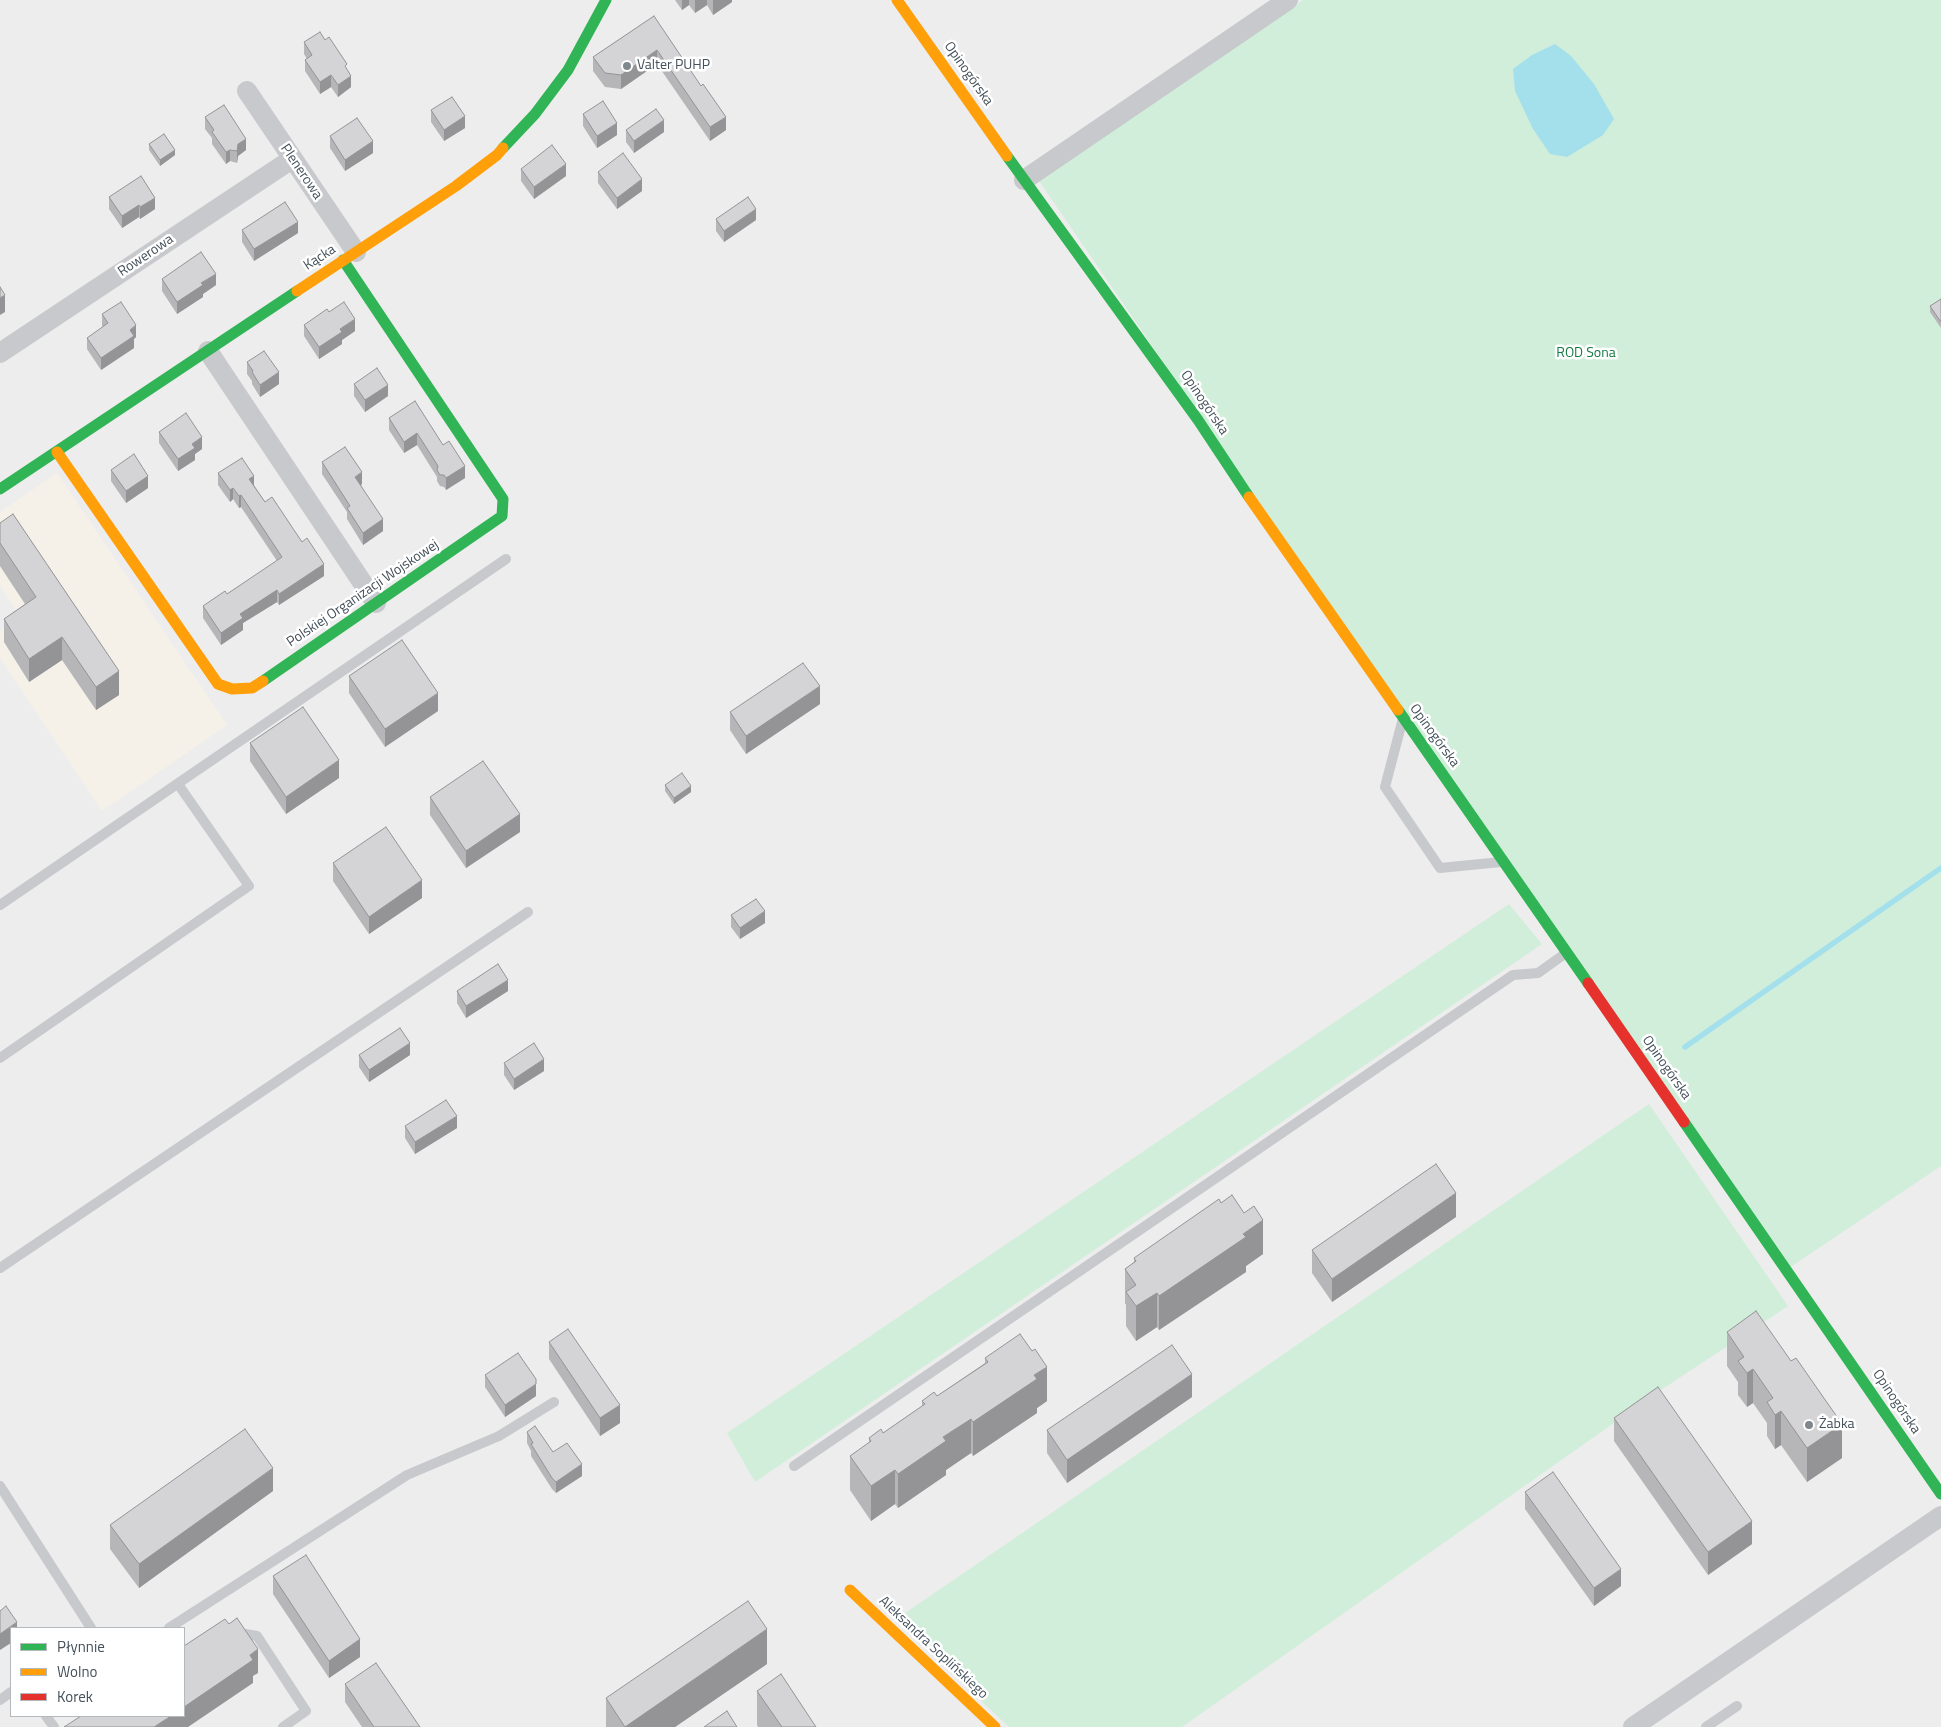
<!DOCTYPE html>
<html>
<head>
<meta charset="utf-8">
<style>
  body { margin:0 }
  #map { position:relative; width:1941px; height:1727px; overflow:hidden; background:#eeeded; font-family:"Titillium Web",sans-serif }
  canvas { display:block }
  .legend { position:absolute; left:10px; top:1627px; width:175px; height:90px; box-sizing:border-box; background:#fff; border:1px solid #b4b9bd; margin:0; padding:6px 9px; list-style:none; font-size:15px; color:#44505a }
  .legend li { display:flex; align-items:center; gap:10px; height:25px }
  .legend b { width:25px; border:1px solid #b4b9bd }
</style>
</head>
<body>
<div id="map">
<canvas width="1941" height="1727"></canvas>
<ul class="legend">
<li><b style="height:6px;background:#30b455"></b>Płynnie</li>
<li><b style="height:6px;background:#ff9f0a"></b>Wolno</li>
<li><b style="height:6px;background:#e5322d"></b>Korek</li>
</ul>
</div>
<script>
const context = document.querySelector('canvas').getContext('2d');
context.lineJoin = 'round';
function fillPath(path, color) { context.fillStyle = color; context.fill(path, 'evenodd'); }
const shape = rows => new Path2D(rows.map(r => 'M' + r).join(''));
function strokePath(path, color, width, dash) { context.strokeStyle = color; context.lineWidth = width; context.lineCap = dash ? 'butt' : 'round'; context.setLineDash(dash || []); context.stroke(path); }
function label(font, color, halo, rows, align = 'center') {
  context.font = font + ' "Titillium Web",sans-serif'; context.lineWidth = 5; context.setLineDash([]); context.textBaseline = 'middle'; context.strokeStyle = halo; context.fillStyle = color; for (const [text, x, y, turn = 0] of rows) {
    context.save(); context.translate(x, y); context.rotate((+turn || 0) * Math.PI / 180); context.textAlign = isNaN(turn) ? turn : align; if (halo) context.strokeText(text, 0, 0); context.fillText(text, 0, 0); context.restore();
  }
}
const commercial = shape([
  [57,473,227,725,102,811,0,658,0,631,20,617,0,586,0,512]
]);
const green = shape([
  [1303,0,1941,0,1941,1166,1786,1270,1037,178],
  [1509,904,1542,944,755,1482,727,1433],
  [1649,1104,1788,1306,1658,1392,1182,1727,1009,1727,895,1620]
]);
const water = shape([
  [1555,44,1571,56,1594,84,1614,119,1603,135,1567,157,1550,154,1533,129,1515,91,1513,69,1532,55]
]);
const stream = shape([
  [1685,1047,1941,868]
]);
const lane = shape([
  [1402,722,1385,787,1440,868,1501,862],
  [0,905,506,559],
  [0,1058,249,886,178,784],
  [0,1268,528,912],
  [794,1466,1513,975,1538,973,1566,953],
  [0,1486,91,1628],
  [169,1628,407,1475,499,1436,554,1402],
  [234,1632,257,1636,306,1711,283,1727],
  [0,1700,11,1692],
  [46,1716,54,1727],
  [1706,1727,1737,1706]
]);
const street = shape([
  [247,91,356,252],
  [1024,180,1288,0],
  [208,351,376,603],
  [0,353,292,159],
  [1633,1727,1941,1516]
]);
const fast = shape([
  [503,148,535,114,568,70,606,0],
  [1007,156,1198,420,1249,497],
  [0,489,297,291],
  [263,681,502,516,503,499,343,260],
  [1398,710,1588,983],
  [1684,1122,1941,1494]
]);
const slow = shape([
  [897,0,1007,156],
  [297,291,456,186,497,155,503,148],
  [57,452,218,684,232,689,252,688,263,681],
  [1249,497,1398,710],
  [850,1590,995,1727]
]);
const jam = shape([
  [1588,983,1684,1122]
]);
const wall = shape([
  [675,0,732,0,732,2,713,15,707,5,695,13,689,5,682,10],
  [654,16,726,130,710,141,657,64,621,89,605,87,593,71,593,57],
  [325,40,347,70,351,87,338,97,331,87,320,94,305,71,305,60,307,59,304,54,304,42],
  [431,110,465,128,444,141,431,122],
  [583,114,617,135,597,148,583,126],
  [205,117,246,150,238,156,237,163,230,161,226,164,212,144,212,138,205,129],
  [626,130,664,132,634,153,626,142],
  [330,136,373,153,345,171,330,148],
  [149,144,175,155,160,166,149,150],
  [521,169,566,176,534,199,521,181],
  [598,172,642,191,617,209,598,183],
  [109,197,155,209,140,219,139,217,122,228,109,209],
  [716,219,756,220,724,242,716,231],
  [242,230,298,233,254,261,242,242],
  [162,279,216,285,203,294,203,297,177,314,162,291],
  [1941,299,1941,328,1930,312,1930,306],
  [329,312,355,331,342,340,342,344,319,359,304,336,304,325],
  [102,314,136,337,134,339,134,348,101,370,87,349,87,338,103,327,102,326],
  [247,362,279,384,260,397,252,384,252,381,247,374],
  [354,384,388,396,365,412,354,396],
  [389,418,443,445,465,478,446,490,444,487,440,486,437,481,437,477,417,445,404,453,389,430],
  [159,432,202,449,195,454,195,460,178,471,159,443],
  [322,462,362,484,361,485,383,531,363,545,347,519,347,512,322,474],
  [111,470,148,488,126,503,111,481],
  [218,473,254,485,265,502,324,576,279,605,277,602,243,623,243,630,221,645,203,618,203,606,227,594,277,561,241,507,239,508,233,499,230,502,218,485],
  [0,523,119,695,96,710,62,660,29,682,4,642,4,619,25,604,0,566],
  [349,676,438,711,385,747,349,693],
  [820,704,746,754,730,730,730,712],
  [250,743,339,778,286,814,250,761],
  [665,785,691,792,674,804,665,791],
  [430,797,520,832,466,868,430,815],
  [333,863,422,898,369,934,333,881],
  [731,915,765,923,740,939,731,927],
  [457,991,508,991,466,1018,457,1003],
  [359,1055,410,1055,369,1082,359,1067],
  [504,1063,544,1071,514,1090,504,1075],
  [405,1126,457,1128,415,1154,405,1138],
  [1456,1217,1332,1302,1312,1273,1312,1250],
  [1263,1254,1246,1266,1246,1272,1159,1330,1157,1327,1136,1341,1126,1326,1126,1305,1125,1303,1125,1269,1134,1262,1134,1258],
  [1727,1332,1842,1458,1807,1482,1781,1445,1775,1449,1767,1436,1767,1423,1753,1403,1747,1407,1738,1395,1738,1382,1727,1366],
  [549,1342,620,1423,600,1436,549,1359],
  [985,1358,1047,1401,1037,1408,1037,1413,973,1456,971,1453,946,1470,946,1475,898,1508,895,1504,871,1521,850,1490,850,1456,869,1443,869,1438,883,1433,922,1406,922,1401,937,1396,985,1363],
  [485,1375,536,1396,505,1417,485,1387],
  [1192,1397,1067,1483,1047,1453,1047,1430],
  [1614,1418,1752,1544,1708,1575,1614,1441],
  [527,1432,553,1452,582,1476,556,1493,552,1489,531,1456,531,1451,527,1443],
  [273,1491,139,1588,110,1549,110,1525],
  [1525,1492,1621,1586,1594,1606,1525,1509],
  [273,1576,360,1657,329,1678,273,1594],
  [767,1664,675,1727,606,1727,606,1698],
  [345,1684,420,1727,362,1727,345,1702],
  [757,1691,816,1727,758,1727,757,1725]
]);
const shadedWall = shape([
  [682,0,689,0,689,5,682,10],
  [695,0,707,0,707,5,695,13],
  [713,0,732,0,732,2,713,15],
  [657,50,657,64,621,89,621,75],
  [331,75,331,87,320,94,320,82],
  [351,76,351,87,338,97,338,85],
  [465,116,465,128,444,141,444,130],
  [726,117,726,130,710,141,710,127],
  [664,120,664,132,634,153,634,141],
  [617,123,617,135,597,148,597,136],
  [246,139,246,150,238,156,237,163,237,151,238,144],
  [373,141,373,153,345,171,345,160],
  [175,150,175,155,160,166,160,160],
  [230,150,230,161,226,164,226,152],
  [566,164,566,176,534,199,534,187],
  [642,179,642,191,617,209,617,198],
  [155,198,155,209,140,219,140,207],
  [139,205,139,217,122,228,122,216],
  [756,209,756,220,724,242,724,231],
  [298,222,298,233,254,261,254,249],
  [216,274,216,285,203,294,203,297,177,314,177,302,201,283],
  [5,295,5,312,0,315,0,298],
  [355,319,355,331,342,340,342,344,319,359,319,347,340,329],
  [136,325,136,337,134,339,134,348,101,370,101,358,130,330],
  [279,372,279,384,260,397,260,385],
  [388,385,388,396,365,412,365,400],
  [417,433,417,445,404,453,404,442],
  [202,437,202,449,195,454,195,460,178,471,178,459,192,444],
  [465,466,465,478,446,490,446,478],
  [362,472,362,484,355,488,355,477],
  [148,476,148,488,126,503,126,491],
  [254,476,254,488,249,479],
  [233,488,233,499,230,502,230,490],
  [241,495,241,507,239,508,239,496],
  [383,519,383,531,363,545,363,533],
  [324,564,324,576,279,605,279,594],
  [277,590,277,602,243,623,243,630,221,645,221,633,240,614],
  [62,637,62,660,29,682,29,659],
  [119,671,119,695,96,710,96,687],
  [820,686,820,704,746,754,746,736],
  [438,693,438,711,385,747,385,729],
  [339,760,339,778,286,814,286,797],
  [691,786,691,792,674,804,674,798],
  [520,814,520,832,466,868,466,851],
  [422,880,422,898,369,934,369,917],
  [765,911,765,923,740,939,740,928],
  [508,980,508,991,466,1018,466,1006],
  [410,1043,410,1055,369,1082,369,1070],
  [544,1059,544,1071,514,1090,514,1079],
  [457,1116,457,1128,415,1154,415,1142],
  [1456,1193,1456,1217,1332,1302,1332,1279],
  [1263,1220,1263,1254,1246,1266,1246,1272,1159,1330,1159,1296,1243,1234],
  [1157,1293,1157,1327,1136,1341,1136,1306],
  [1047,1367,1047,1401,1037,1408,1037,1413,973,1456,973,1422,1034,1375],
  [1753,1369,1753,1403,1747,1407,1747,1373],
  [1192,1374,1192,1397,1067,1483,1067,1460],
  [536,1384,536,1396,505,1417,505,1405],
  [620,1405,620,1423,600,1436,600,1418],
  [1781,1411,1781,1445,1775,1449,1775,1415],
  [971,1419,971,1453,946,1470,946,1475,898,1508,898,1474,943,1437],
  [1842,1424,1842,1458,1807,1482,1807,1448],
  [582,1464,582,1476,556,1493,556,1482],
  [273,1468,273,1491,139,1588,139,1564],
  [895,1470,895,1504,871,1521,871,1486],
  [1752,1521,1752,1544,1708,1575,1708,1552],
  [1621,1569,1621,1586,1594,1606,1594,1588],
  [17,1622,17,1628,11,1628,11,1643,0,1650,0,1634],
  [767,1629,767,1664,675,1727,625,1727],
  [360,1639,360,1657,329,1678,329,1661],
  [258,1649,258,1673,253,1676,253,1683,188,1727,154,1727,171,1716,184,1716,184,1707,250,1655]
]);
const building = shape([
  [654,16,701,86,703,84,726,117,710,127,657,50,621,75,605,73,593,57,654,16],
  [320,32,325,40,329,37,347,64,345,66,351,76,338,85,331,75,320,82,305,60,312,55,304,42,320,32],
  [452,97,465,116,444,130,431,110,452,97],
  [603,101,617,123,597,136,583,114,603,101],
  [224,105,246,139,238,144,237,151,230,150,226,152,212,132,214,130,205,117,224,105],
  [656,109,664,120,634,141,626,130,656,109],
  [357,118,373,141,345,160,330,136,357,118],
  [164,134,175,150,160,160,149,144,164,134],
  [552,145,566,164,534,187,521,169,552,145],
  [623,153,642,179,617,198,598,172,623,153],
  [141,176,155,198,140,207,139,205,122,216,109,197,141,176],
  [748,197,756,209,724,231,716,219,748,197],
  [285,202,298,222,254,249,242,230,285,202],
  [201,252,216,274,201,283,203,285,177,302,162,279,201,252],
  [0,287,5,295,0,298,0,287],
  [1941,299,1941,322,1930,306,1941,299],
  [121,302,136,325,130,330,134,336,101,358,87,338,108,323,102,314,121,302],
  [344,302,355,319,340,329,342,332,319,347,304,325,327,309,329,312,344,302],
  [264,351,279,372,260,385,252,372,253,371,247,362,264,351],
  [377,368,388,385,365,400,354,384,377,368],
  [415,401,443,445,449,441,465,466,446,478,444,475,440,475,437,470,438,466,417,433,404,442,389,418,415,401],
  [186,413,202,437,192,444,195,448,178,459,159,432,186,413],
  [345,447,362,472,355,477,383,519,363,533,347,508,350,506,322,462,345,447],
  [134,454,148,476,126,491,111,470,134,454],
  [242,458,254,476,249,479,265,502,272,497,302,542,307,538,324,564,279,594,277,590,240,614,243,618,221,633,203,606,225,591,227,594,282,557,241,495,239,496,233,488,230,490,218,473,242,458],
  [13,514,119,671,96,687,62,637,29,659,4,619,36,597,0,543,0,523,13,514],
  [402,640,438,693,385,729,349,676,402,640],
  [803,663,820,686,746,736,730,712,803,663],
  [303,707,339,760,286,797,250,743,303,707],
  [483,761,520,814,466,851,430,797,483,761],
  [682,773,691,786,674,798,665,785,682,773],
  [386,827,422,880,369,917,333,863,386,827],
  [756,899,765,911,740,928,731,915,756,899],
  [498,964,508,980,466,1006,457,991,498,964],
  [400,1028,410,1043,369,1070,359,1055,400,1028],
  [534,1043,544,1059,514,1079,504,1063,534,1043],
  [446,1100,457,1116,415,1142,405,1126,446,1100],
  [1436,1164,1456,1193,1332,1279,1312,1250,1436,1164],
  [1232,1195,1244,1213,1254,1206,1263,1220,1243,1234,1246,1237,1159,1296,1157,1293,1136,1306,1126,1292,1136,1285,1125,1269,1136,1261,1134,1258,1219,1199,1221,1203,1232,1195],
  [1756,1311,1791,1361,1796,1358,1842,1424,1807,1448,1781,1411,1775,1415,1767,1402,1773,1398,1753,1369,1747,1373,1738,1361,1744,1357,1727,1332,1756,1311],
  [568,1329,620,1405,600,1418,549,1342,568,1329],
  [1020,1334,1032,1351,1035,1349,1047,1367,1034,1375,1037,1379,973,1422,971,1419,943,1437,946,1441,898,1474,895,1470,871,1486,850,1456,871,1441,869,1438,881,1429,883,1433,925,1404,922,1401,934,1392,937,1396,988,1362,985,1358,1020,1334],
  [1172,1345,1192,1374,1067,1460,1047,1430,1172,1345],
  [518,1353,536,1379,536,1384,505,1405,485,1375,518,1353],
  [1658,1387,1752,1521,1708,1552,1614,1418,1658,1387],
  [535,1426,553,1452,567,1443,582,1464,556,1482,552,1478,531,1444,533,1443,527,1432,535,1426],
  [245,1429,273,1468,139,1564,110,1525,245,1429],
  [1553,1472,1621,1569,1594,1588,1525,1492,1553,1472],
  [306,1555,360,1639,329,1661,273,1576,306,1555],
  [748,1601,767,1629,625,1727,606,1698,748,1601],
  [6,1606,17,1622,0,1634,0,1611,6,1606],
  [237,1618,258,1649,250,1655,253,1660,184,1707,184,1646,225,1619,229,1624,237,1618],
  [376,1663,420,1727,374,1727,345,1684,376,1663],
  [781,1674,816,1727,782,1727,757,1691,781,1674],
  [727,1711,737,1727,704,1727,727,1711],
  [81,1716,171,1716,154,1727,64,1727,81,1716]
]);
const markers = [
  [627,66,5,"#80878d"],
  [1809,1425,5,"#80878d"]
];
const poiNames = [
  ["Valter PUHP",637,66],
  ["Żabka",1819,1425]
];
const streetNames = [
  ["Opinogórska",968,74,55],
  ["Plenerowa",301,172,56],
  ["Rowerowa",146,256,-34],
  ["Kącka",320,258,-33],
  ["Opinogórska",1204,403,56],
  ["Polskiej Organizacji Wojskowej",363,594,-34],
  ["Opinogórska",1434,736,54],
  ["Opinogórska",1666,1068,55],
  ["Opinogórska",1896,1402,56],
  ["Aleksandra Soplińskiego",933,1648,43]
];
const parkNames = [
  ["ROD Sona",1586,354]
];
fillPath(commercial, '#f6f1e8');
fillPath(green, '#d0eeda');
fillPath(water, '#a4e0ec');
strokePath(stream, '#a4e0ec', 5.5);
strokePath(lane, '#c7c9cc', 10);
strokePath(street, '#c7c9cc', 20);
strokePath(fast, '#30b455', 11);
strokePath(slow, '#ff9f0a', 11);
strokePath(jam, '#e5322d', 11);
fillPath(wall, '#b6b6b8');
fillPath(shadedWall, '#949496');
fillPath(building, '#d4d4d6');
strokePath(building, '#949496', 1);
for (const [x, y, r, color] of markers) { const dot = new Path2D(); dot.arc(x, y, r, 0, 2 * Math.PI); context.fillStyle = color; context.fill(dot); strokePath(dot, '#fff', 2); }
label('14px', '#44505a', '#fff', poiNames, 'left');
label('14px', '#44505a', '#fff', streetNames);
label('14px', '#157b44', '#fff', parkNames);
</script>
</body>
</html>
